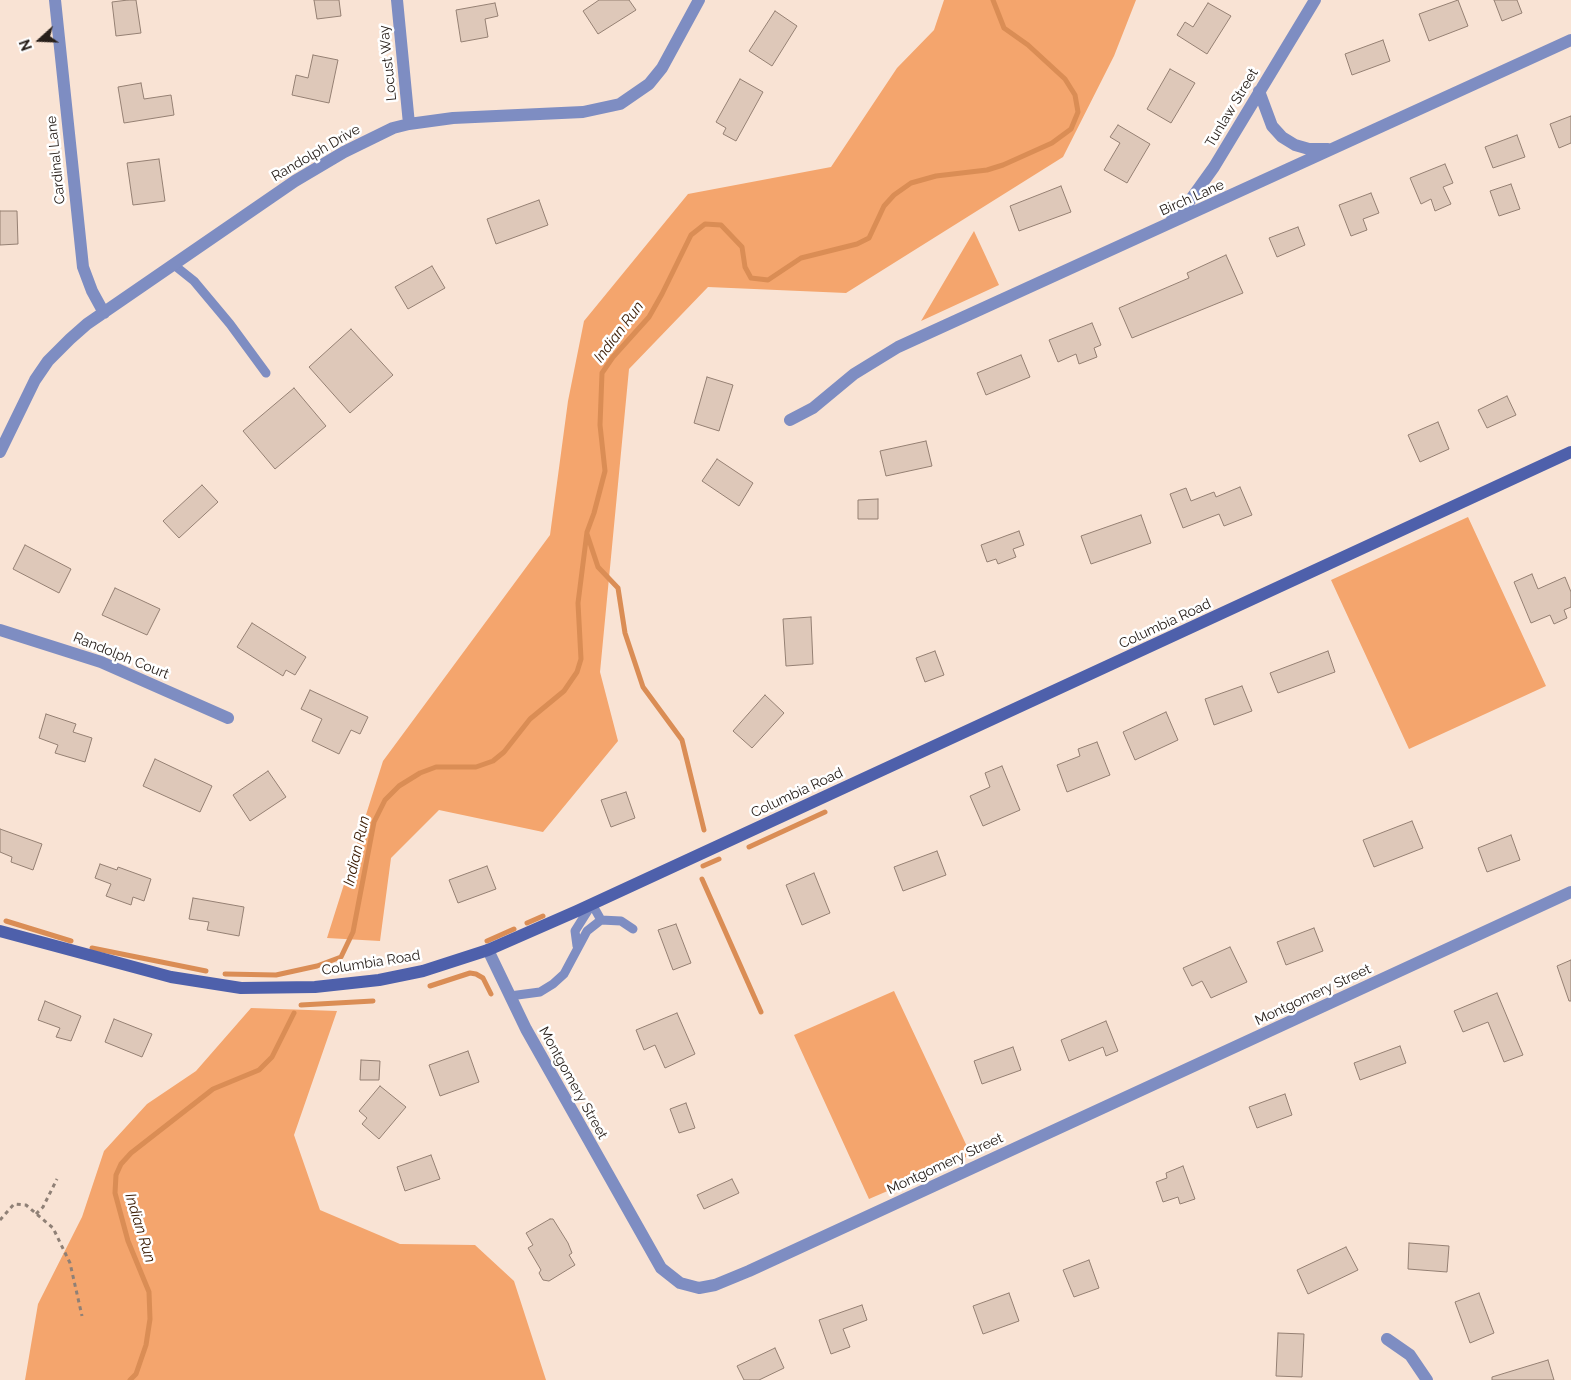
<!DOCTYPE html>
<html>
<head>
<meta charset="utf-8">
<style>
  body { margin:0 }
  #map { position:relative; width:1571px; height:1380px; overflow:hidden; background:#f9e3d4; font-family:Raleway,sans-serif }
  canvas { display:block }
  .north { position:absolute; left:15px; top:15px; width:50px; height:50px; -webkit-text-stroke:4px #fff; paint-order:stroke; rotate:250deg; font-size:14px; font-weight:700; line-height:20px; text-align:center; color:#28201b }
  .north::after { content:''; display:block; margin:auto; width:18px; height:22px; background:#28201b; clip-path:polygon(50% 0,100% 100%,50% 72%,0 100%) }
</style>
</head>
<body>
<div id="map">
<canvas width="1571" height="1380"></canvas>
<div class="north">N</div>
</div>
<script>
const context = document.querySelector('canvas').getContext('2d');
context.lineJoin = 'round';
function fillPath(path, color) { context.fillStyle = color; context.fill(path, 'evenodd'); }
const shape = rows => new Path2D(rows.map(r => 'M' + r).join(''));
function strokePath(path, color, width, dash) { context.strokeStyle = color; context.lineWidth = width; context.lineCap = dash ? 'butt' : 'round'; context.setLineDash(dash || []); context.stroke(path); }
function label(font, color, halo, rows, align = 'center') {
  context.font = font + ' Raleway,sans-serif'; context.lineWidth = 5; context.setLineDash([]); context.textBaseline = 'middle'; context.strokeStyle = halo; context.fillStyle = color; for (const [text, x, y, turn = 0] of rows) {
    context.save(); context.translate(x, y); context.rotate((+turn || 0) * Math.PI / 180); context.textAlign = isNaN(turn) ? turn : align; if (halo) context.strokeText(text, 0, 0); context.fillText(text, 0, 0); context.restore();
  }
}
const forest = shape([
  [944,0,1136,0,1114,56,1063,157,846,293,708,287,629,369,600,672,618,741,543,832,439,810,391,858,380,941,327,938,383,761,550,535,568,401,584,321,688,194,831,167,897,68,934,30],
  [974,231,999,285,921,321],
  [1468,517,1546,686,1409,749,1331,580],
  [894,991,971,1155,869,1199,794,1035],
  [251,1008,337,1011,294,1135,320,1210,400,1244,475,1245,514,1281,546,1380,25,1380,38,1304,82,1217,104,1151,147,1104,196,1071]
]);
const stream = shape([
  [587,534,598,567,618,588,625,633,643,687,682,740,704,830],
  [749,847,825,812],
  [703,866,719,859],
  [702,879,761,1012],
  [6,921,71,941],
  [527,923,543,916],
  [487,941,514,929],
  [92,948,206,971],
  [225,974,276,975,317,966,341,957,353,932,374,822,385,800,399,786,420,773,436,767,476,767,493,761,504,752,530,719,564,691,577,672,581,659,578,603,587,532,594,513,605,471,600,425,602,373,613,357,649,317,662,294,691,235,705,224,721,225,742,247,745,267,751,278,768,280,801,258,857,244,869,238,884,206,894,195,911,183,936,176,987,170,1003,165,1052,143,1071,129,1078,112,1075,95,1065,79,1028,45,1004,28,993,0],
  [430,986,470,973,476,974,483,978,491,994],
  [301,1005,373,1001],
  [130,1380,136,1374,146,1345,150,1319,149,1292,128,1241,115,1193,116,1175,121,1164,131,1153,213,1089,259,1070,272,1057,294,1013]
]);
const building = shape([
  [128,0,136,0,141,33,116,36,112,2,128,0],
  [314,0,339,0,341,16,317,19,314,0],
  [599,0,629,0,636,10,598,34,583,11,599,0],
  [1458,0,1468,26,1429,41,1419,14,1458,0],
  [1494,0,1517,0,1522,13,1502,21,1494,0],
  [495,3,498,16,485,19,488,37,461,42,456,10,495,3],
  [1208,3,1231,16,1207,54,1177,35,1185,22,1193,27,1208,3],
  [775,11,797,26,772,66,749,51,775,11],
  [1383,40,1390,61,1352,75,1345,54,1383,40],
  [313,55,338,60,329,103,292,95,296,75,308,78,313,55],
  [1170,69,1195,83,1171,123,1147,109,1170,69],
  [740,79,763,92,736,141,723,134,726,128,716,122,740,79],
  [141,83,144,99,171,95,174,115,124,123,118,87,141,83],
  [1571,116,1571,143,1559,148,1550,124,1571,116],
  [1118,125,1150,144,1127,183,1104,170,1120,143,1110,137,1118,125],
  [1517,135,1525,157,1493,168,1485,147,1517,135],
  [159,159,165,201,133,205,127,163,159,159],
  [1445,164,1453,183,1443,187,1451,204,1435,211,1431,199,1421,204,1410,178,1445,164],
  [1511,184,1520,209,1499,216,1490,191,1511,184],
  [1061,186,1071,212,1019,231,1010,206,1061,186],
  [1371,193,1379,213,1363,219,1367,230,1351,236,1339,205,1371,193],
  [539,200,548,225,496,244,487,219,539,200],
  [0,211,17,211,18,244,0,245,0,211],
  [1298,227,1305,245,1277,257,1269,238,1298,227],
  [1226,255,1243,293,1132,338,1119,308,1189,278,1187,273,1226,255],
  [432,266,445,288,408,309,395,287,432,266],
  [1092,323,1101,345,1094,348,1097,357,1079,364,1076,354,1058,362,1049,340,1092,323],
  [351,329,393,375,350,413,309,367,351,329],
  [1021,355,1030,377,986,395,977,373,1021,355],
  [707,377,733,385,719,431,694,423,707,377],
  [294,388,326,426,275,469,243,431,294,388],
  [1507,396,1516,415,1487,428,1478,410,1507,396],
  [1438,422,1449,449,1420,462,1408,435,1438,422],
  [926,441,932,466,886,476,880,451,926,441],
  [717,459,753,483,739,506,702,481,717,459],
  [202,485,218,502,179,538,163,521,202,485],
  [1240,487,1252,515,1224,526,1219,514,1183,528,1170,494,1186,488,1191,501,1214,492,1216,497,1240,487],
  [878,499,878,519,858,519,858,500,878,499],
  [1141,515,1151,543,1091,564,1081,536,1141,515],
  [1019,531,1024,545,1013,549,1016,557,998,564,996,559,987,562,981,545,1019,531],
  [25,545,71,569,59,593,13,569,25,545],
  [1532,574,1538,589,1565,577,1571,592,1571,607,1564,610,1567,618,1554,624,1550,615,1531,623,1514,582,1532,574],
  [115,588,160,609,147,635,102,615,115,588],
  [811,617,813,664,786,666,783,619,811,617],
  [252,623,306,657,295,675,286,670,283,676,237,647,252,623],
  [935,651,944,675,925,682,916,658,935,651],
  [1328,651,1335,672,1278,693,1270,673,1328,651],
  [1242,686,1252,711,1214,725,1205,699,1242,686],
  [310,690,368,717,360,734,351,730,339,754,312,741,322,719,301,709,310,690],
  [765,695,784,713,752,748,733,731,765,695],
  [1166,712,1178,740,1135,760,1123,732,1166,712],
  [46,714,76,724,73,732,92,738,85,762,55,753,58,745,39,738,46,714],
  [1097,742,1110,775,1067,792,1057,765,1080,756,1078,749,1097,742],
  [155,759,212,786,200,812,143,786,155,759],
  [1002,766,1020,810,983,826,970,796,990,787,985,773,1002,766],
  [268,771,286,797,250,821,233,795,268,771],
  [626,792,635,818,611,827,601,800,626,792],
  [1412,821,1423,848,1374,867,1363,840,1412,821],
  [0,829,42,844,33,870,11,862,12,857,0,852,0,829],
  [1511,835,1520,860,1487,872,1478,848,1511,835],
  [937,851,946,875,903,891,894,867,937,851],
  [100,864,117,870,118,867,151,879,144,901,133,897,131,905,106,896,111,884,95,878,100,864],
  [487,866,496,889,458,903,449,880,487,866],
  [814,873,830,913,802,925,786,885,814,873],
  [193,898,244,907,239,936,207,930,209,922,189,919,193,898],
  [676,924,691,963,673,970,658,930,676,924],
  [1314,928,1323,951,1286,965,1277,942,1314,928],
  [1230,947,1247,982,1211,998,1202,981,1192,986,1183,968,1230,947],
  [1571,960,1571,1001,1569,1001,1557,966,1571,960],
  [1497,993,1523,1055,1504,1062,1488,1022,1463,1032,1454,1011,1497,993],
  [45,1001,81,1016,71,1041,56,1037,60,1028,38,1020,45,1001],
  [677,1013,695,1054,665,1068,655,1045,644,1050,636,1030,677,1013],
  [114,1019,152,1034,142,1057,105,1042,114,1019],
  [1106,1021,1118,1051,1106,1056,1103,1047,1069,1061,1061,1040,1106,1021],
  [1400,1046,1406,1063,1360,1080,1354,1063,1400,1046],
  [1013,1047,1021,1070,982,1084,974,1061,1013,1047],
  [468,1051,479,1082,440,1096,429,1065,468,1051],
  [361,1060,380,1061,379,1080,360,1080,361,1060],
  [380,1086,406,1107,379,1139,362,1124,367,1118,359,1111,380,1086],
  [1285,1094,1292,1115,1257,1128,1249,1107,1285,1094],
  [686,1103,695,1128,679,1133,670,1109,686,1103],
  [431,1155,440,1179,405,1191,397,1167,431,1155],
  [1183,1166,1195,1199,1180,1204,1178,1197,1163,1202,1156,1182,1167,1178,1166,1173,1183,1166],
  [732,1179,739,1193,704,1209,697,1195,732,1179],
  [550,1219,553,1219,568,1243,572,1253,569,1255,575,1265,549,1281,543,1280,539,1273,541,1270,528,1248,533,1245,526,1233,550,1219],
  [1409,1243,1449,1246,1447,1272,1408,1269,1409,1243],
  [1346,1247,1358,1270,1308,1294,1297,1270,1346,1247],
  [1089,1260,1099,1288,1074,1297,1063,1270,1089,1260],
  [1009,1293,1019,1321,983,1334,973,1306,1009,1293],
  [1479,1293,1494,1333,1470,1343,1455,1302,1479,1293],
  [862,1305,867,1320,843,1329,850,1347,831,1354,819,1320,862,1305],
  [1278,1333,1304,1334,1302,1377,1276,1376,1278,1333],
  [775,1348,784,1368,759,1380,744,1380,737,1366,775,1348],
  [1548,1360,1554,1380,1492,1380,1492,1377,1548,1360]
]);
const path = shape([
  [36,1214,43,1207,57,1179],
  [0,1220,14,1204,26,1205,53,1228,70,1263,82,1316]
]);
const lane = shape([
  [174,265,194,281,230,324,266,373],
  [577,946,575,931,592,904,601,920],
  [510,996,540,992,553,984,564,974,587,931,601,920,621,921,633,929]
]);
const street = shape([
  [55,0,83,267,92,291,104,313],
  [397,0,409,124],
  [1259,91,1272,126,1282,137,1295,145,1309,149,1328,149],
  [1172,219,1186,206,1214,167,1315,0],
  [790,420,813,408,854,374,898,347,1571,40],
  [0,452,35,380,48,361,70,339,87,324,295,181,344,152,393,128,409,124,453,118,583,112,620,104,649,84,662,68,699,0],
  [0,630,101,662,228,718],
  [488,950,526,1029,661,1268,680,1283,699,1288,715,1285,749,1271,1571,892],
  [1387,1339,1410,1355,1427,1380]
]);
const secondary = shape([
  [0,931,171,977,241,988,315,987,379,980,423,971,488,950,577,911,1571,452]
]);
const streetNames = [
  ["Locust Way",388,63,-96],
  ["Tunlaw Street",1232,108,-59],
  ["Randolph Drive",316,153,-30],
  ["Cardinal Lane",56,160,-96],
  ["Birch Lane",1192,198,-24],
  ["Columbia Road",1165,624,-25],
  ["Randolph Court",121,656,22],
  ["Columbia Road",797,793,-25],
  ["Columbia Road",371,963,-9],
  ["Montgomery Street",1313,995,-25],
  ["Montgomery Street",573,1083,61],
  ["Montgomery Street",945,1164,-25]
];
const waterNames = [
  ["Indian Run",619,332,-53],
  ["Indian Run",357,851,-77],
  ["Indian Run",140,1228,73]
];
fillPath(forest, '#f4a56d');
strokePath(stream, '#da8d55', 5);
fillPath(building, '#dec8b9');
strokePath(building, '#958073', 1);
strokePath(path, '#8f8076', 3, [4, 4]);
strokePath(lane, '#7e8dc2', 9);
strokePath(street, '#7e8dc2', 12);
strokePath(secondary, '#4e60ab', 12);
label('14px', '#28201b', '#fff', streetNames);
label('italic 15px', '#3f2008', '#fff', waterNames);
</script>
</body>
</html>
